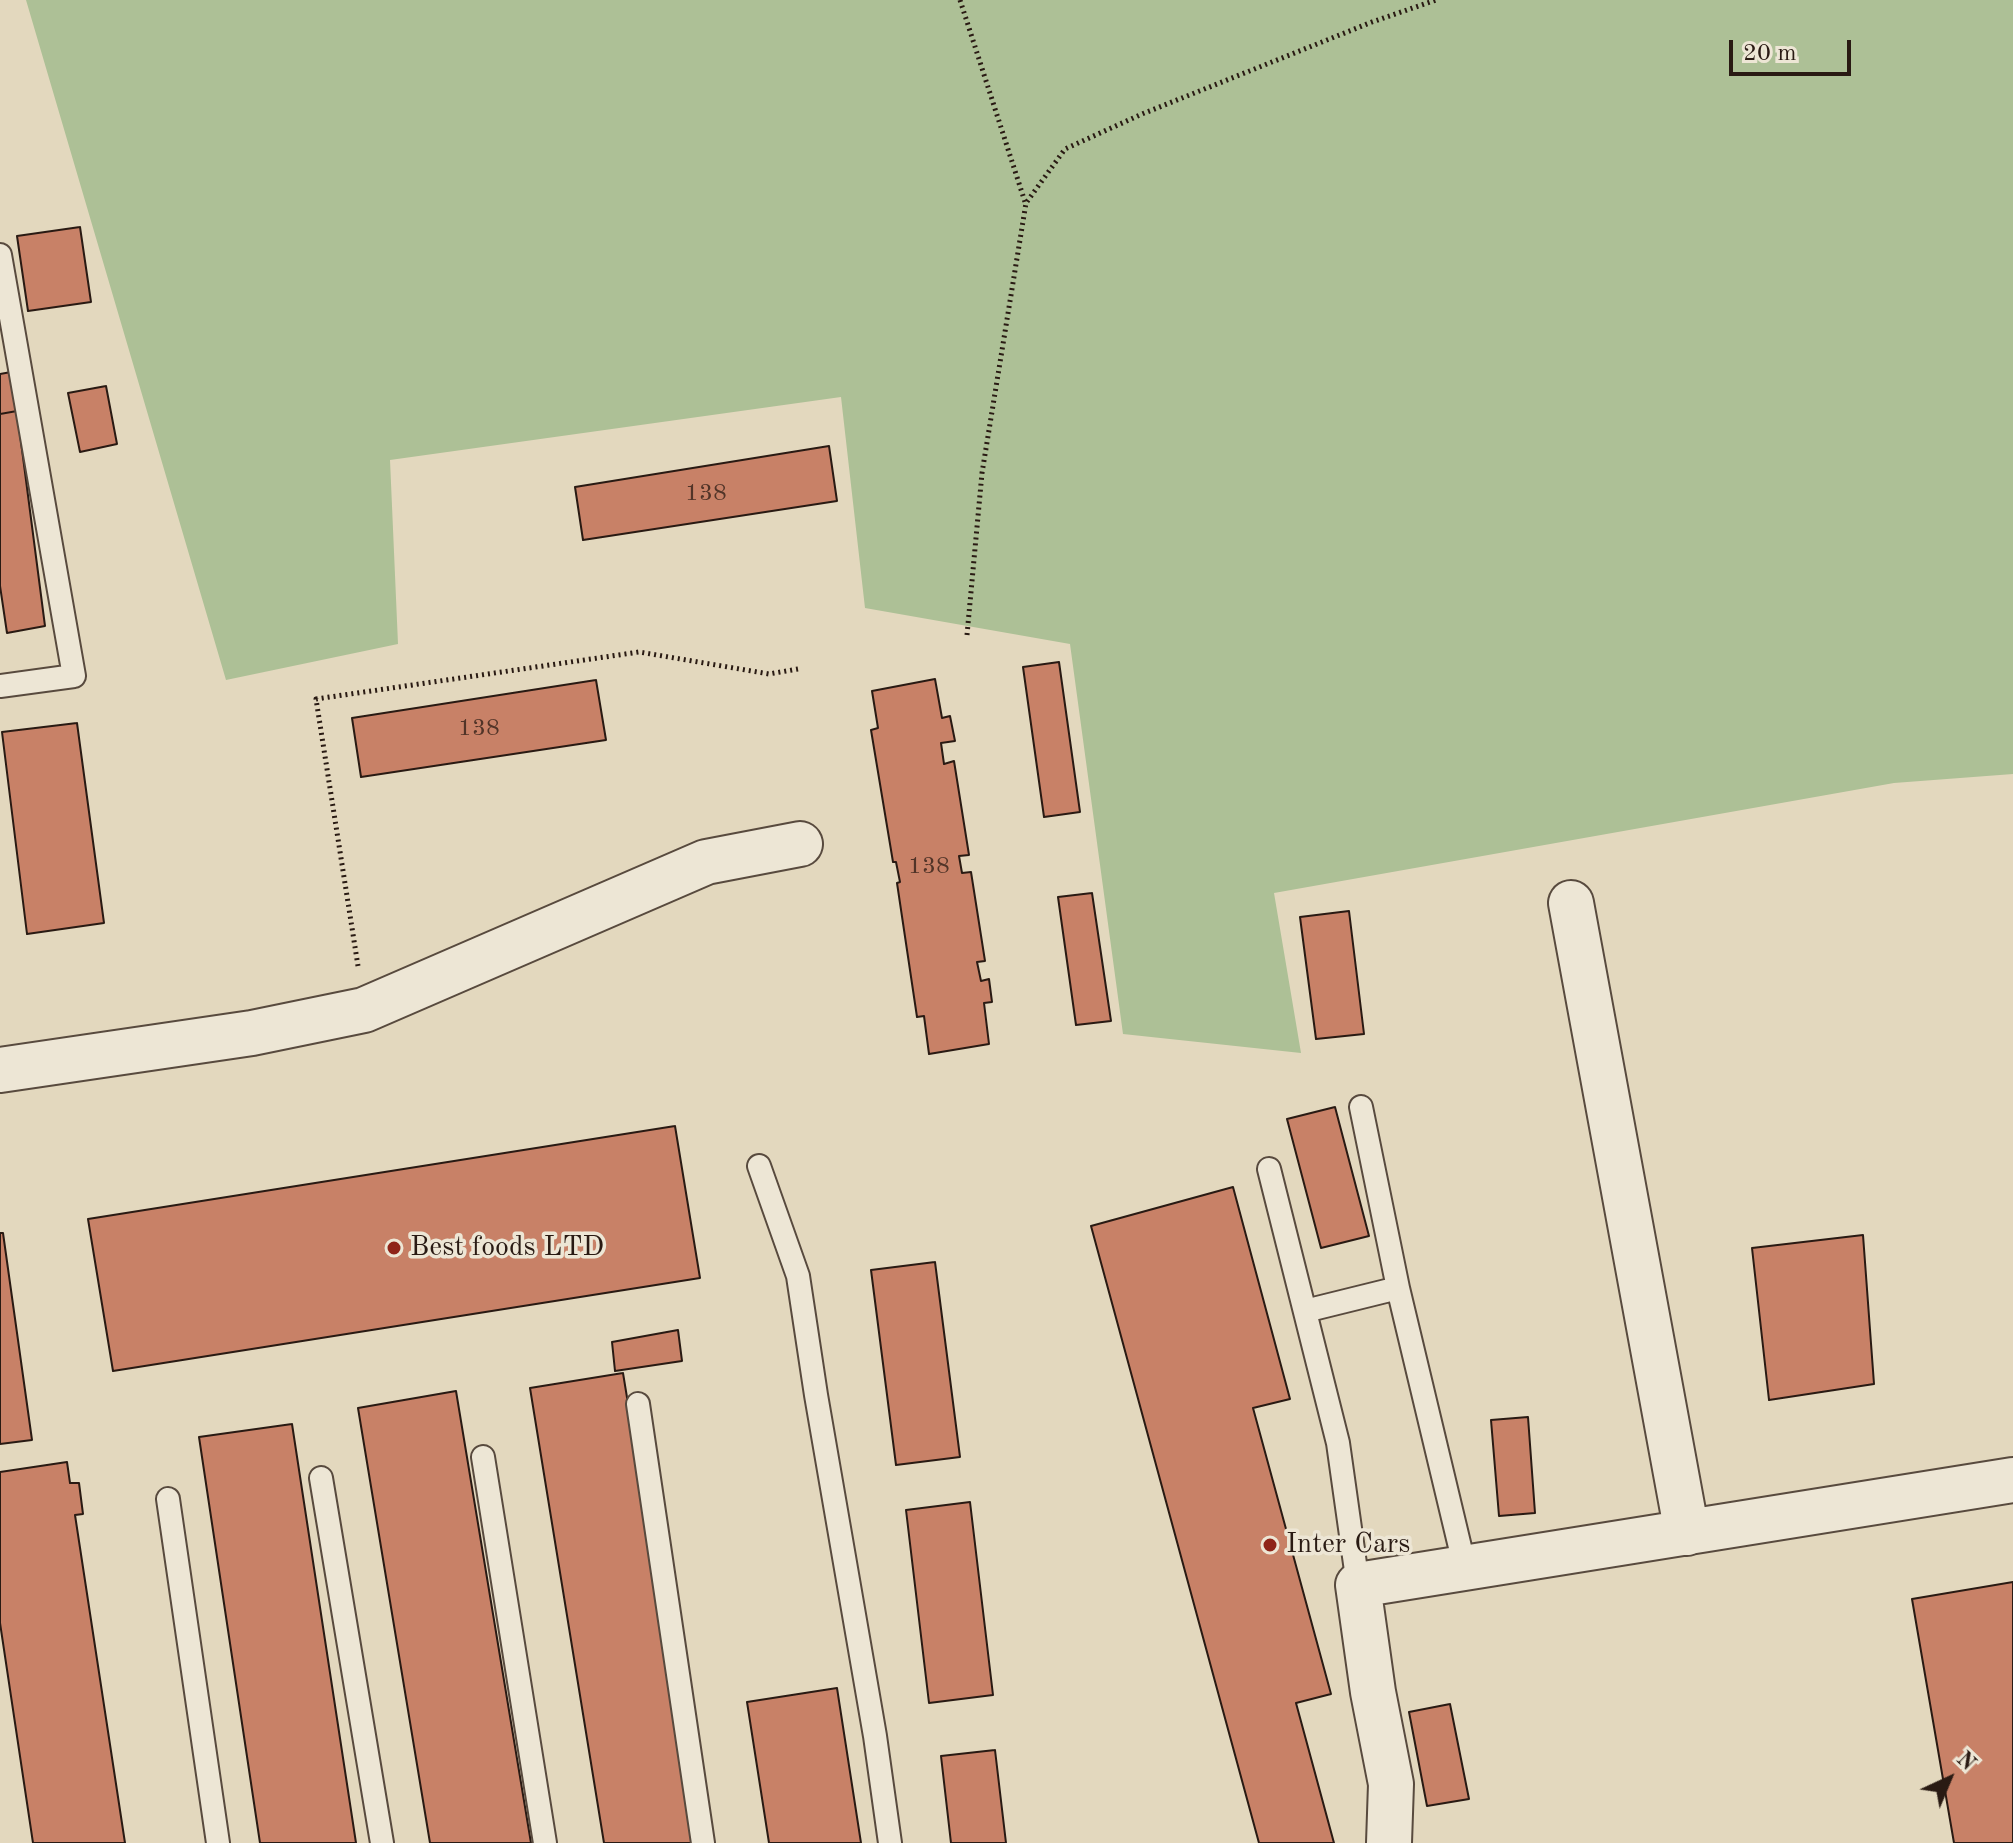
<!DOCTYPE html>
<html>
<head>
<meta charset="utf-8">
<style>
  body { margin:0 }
  #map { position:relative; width:2013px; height:1843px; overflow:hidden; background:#e3d8be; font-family:"Old Standard TT",serif }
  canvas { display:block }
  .north { position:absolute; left:1909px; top:1739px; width:80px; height:80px; -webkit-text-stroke:6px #ede6d5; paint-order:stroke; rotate:44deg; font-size:22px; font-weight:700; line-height:32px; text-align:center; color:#291a13 }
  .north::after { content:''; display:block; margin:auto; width:28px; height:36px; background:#291a13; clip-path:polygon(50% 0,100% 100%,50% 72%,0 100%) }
  .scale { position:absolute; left:1729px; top:40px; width:122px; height:36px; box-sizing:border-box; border:4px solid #291a13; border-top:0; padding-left:10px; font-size:24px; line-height:28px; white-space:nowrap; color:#291a13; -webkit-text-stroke:6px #ede6d5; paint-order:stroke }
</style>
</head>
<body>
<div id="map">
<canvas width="2013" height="1843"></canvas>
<div class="north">N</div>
<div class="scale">20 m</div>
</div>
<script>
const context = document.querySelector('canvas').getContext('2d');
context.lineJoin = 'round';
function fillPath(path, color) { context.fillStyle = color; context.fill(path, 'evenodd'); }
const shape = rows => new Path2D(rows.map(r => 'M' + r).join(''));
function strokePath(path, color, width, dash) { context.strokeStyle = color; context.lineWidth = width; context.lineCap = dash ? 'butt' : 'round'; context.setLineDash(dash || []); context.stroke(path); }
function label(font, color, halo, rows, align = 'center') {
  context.font = font + ' "Old Standard TT",serif'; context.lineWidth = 7; context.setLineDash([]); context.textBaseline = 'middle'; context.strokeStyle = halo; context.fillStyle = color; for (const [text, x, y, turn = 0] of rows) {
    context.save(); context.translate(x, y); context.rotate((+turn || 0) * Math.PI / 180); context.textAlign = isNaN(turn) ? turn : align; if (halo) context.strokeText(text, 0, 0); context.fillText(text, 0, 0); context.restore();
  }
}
const green = shape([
  [26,0,2013,0,2013,774,1894,783,1274,893,1301,1053,1123,1034,1070,644,865,608,841,397,390,460,398,644,226,680]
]);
const building = shape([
  [80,227,91,302,28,311,17,236,80,227],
  [11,372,17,411,0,414,0,374,11,372],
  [106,386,117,444,80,452,68,393,106,386],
  [17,411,45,626,7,633,0,586,0,414,17,411],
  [829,446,837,501,583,540,575,487,829,446],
  [1059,662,1080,812,1044,817,1023,667,1059,662],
  [935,679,942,718,950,716,955,741,941,743,944,764,954,761,969,855,959,856,962,873,971,872,985,961,977,962,981,981,989,979,992,1002,984,1003,989,1044,929,1054,924,1016,917,1017,897,883,900,882,896,862,893,862,871,730,878,728,872,691,935,679],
  [596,680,606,740,361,777,352,718,596,680],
  [77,723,104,923,27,934,2,732,77,723],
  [1092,893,1111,1021,1076,1025,1058,897,1092,893],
  [1349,911,1364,1034,1316,1039,1300,917,1349,911],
  [1335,1107,1369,1236,1321,1248,1287,1119,1335,1107],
  [675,1126,700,1278,113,1371,88,1219,675,1126],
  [1233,1187,1290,1399,1253,1408,1331,1694,1296,1703,1334,1843,1259,1843,1091,1226,1233,1187],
  [0,1233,3,1233,32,1440,0,1444,0,1233],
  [1863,1235,1874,1384,1769,1400,1752,1248,1863,1235],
  [935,1262,960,1457,896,1465,871,1270,935,1262],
  [678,1330,682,1361,615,1371,612,1342,678,1330],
  [623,1373,700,1843,604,1843,530,1388,623,1373],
  [456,1391,531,1843,430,1843,358,1408,456,1391],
  [1528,1417,1535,1513,1499,1516,1491,1420,1528,1417],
  [292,1424,356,1843,260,1843,199,1437,292,1424],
  [67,1462,70,1483,79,1483,83,1514,75,1515,125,1843,33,1843,0,1623,0,1472,67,1462],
  [970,1502,993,1695,929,1703,906,1510,970,1502],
  [2013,1582,2013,1843,1954,1843,1912,1599,2013,1582],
  [837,1688,861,1843,769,1843,747,1702,837,1688],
  [1450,1704,1469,1799,1427,1806,1409,1712,1450,1704],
  [995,1750,1006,1843,951,1843,941,1756,995,1750]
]);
const path = shape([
  [960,0,1025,202],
  [967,635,982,473,1026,203,1065,149,1142,114,1372,22,1436,0],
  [358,966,316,699,639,652,769,674,798,669]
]);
const lane = shape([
  [0,255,74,676,0,686],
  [1361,1107,1398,1288],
  [759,1166,798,1276,816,1395,875,1736,890,1843],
  [1269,1169,1338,1443,1358,1585],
  [1305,1311,1398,1288,1465,1568],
  [638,1404,703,1843],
  [483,1457,545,1843],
  [321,1478,382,1843],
  [168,1499,218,1843]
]);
const street = shape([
  [1571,903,1687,1533],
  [0,1070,252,1033,364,1010,706,862,800,844],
  [1389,1843,1391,1784,1373,1692,1358,1585,2013,1480]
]);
const markers = [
  [394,1248,8,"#8f2418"],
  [1270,1545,8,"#8f2418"]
];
const numberNames = [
  ["138",706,494],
  ["138",479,729],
  ["138",929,867]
];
const poiNames = [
  ["Best foods LTD",410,1248],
  ["Inter Cars",1286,1545]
];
fillPath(green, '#adc096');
fillPath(building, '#c88167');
strokePath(building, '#291a13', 2);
strokePath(lane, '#584a3e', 26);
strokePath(street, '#584a3e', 48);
strokePath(path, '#291a13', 5, [2, 4]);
strokePath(lane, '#ede6d5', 22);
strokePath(street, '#ede6d5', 44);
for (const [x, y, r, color] of markers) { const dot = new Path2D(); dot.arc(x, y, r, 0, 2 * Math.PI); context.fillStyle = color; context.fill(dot); strokePath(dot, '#ede6d5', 3); }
label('24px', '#513428', null, numberNames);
label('28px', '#291a13', '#ede6d5', poiNames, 'left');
</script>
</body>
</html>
